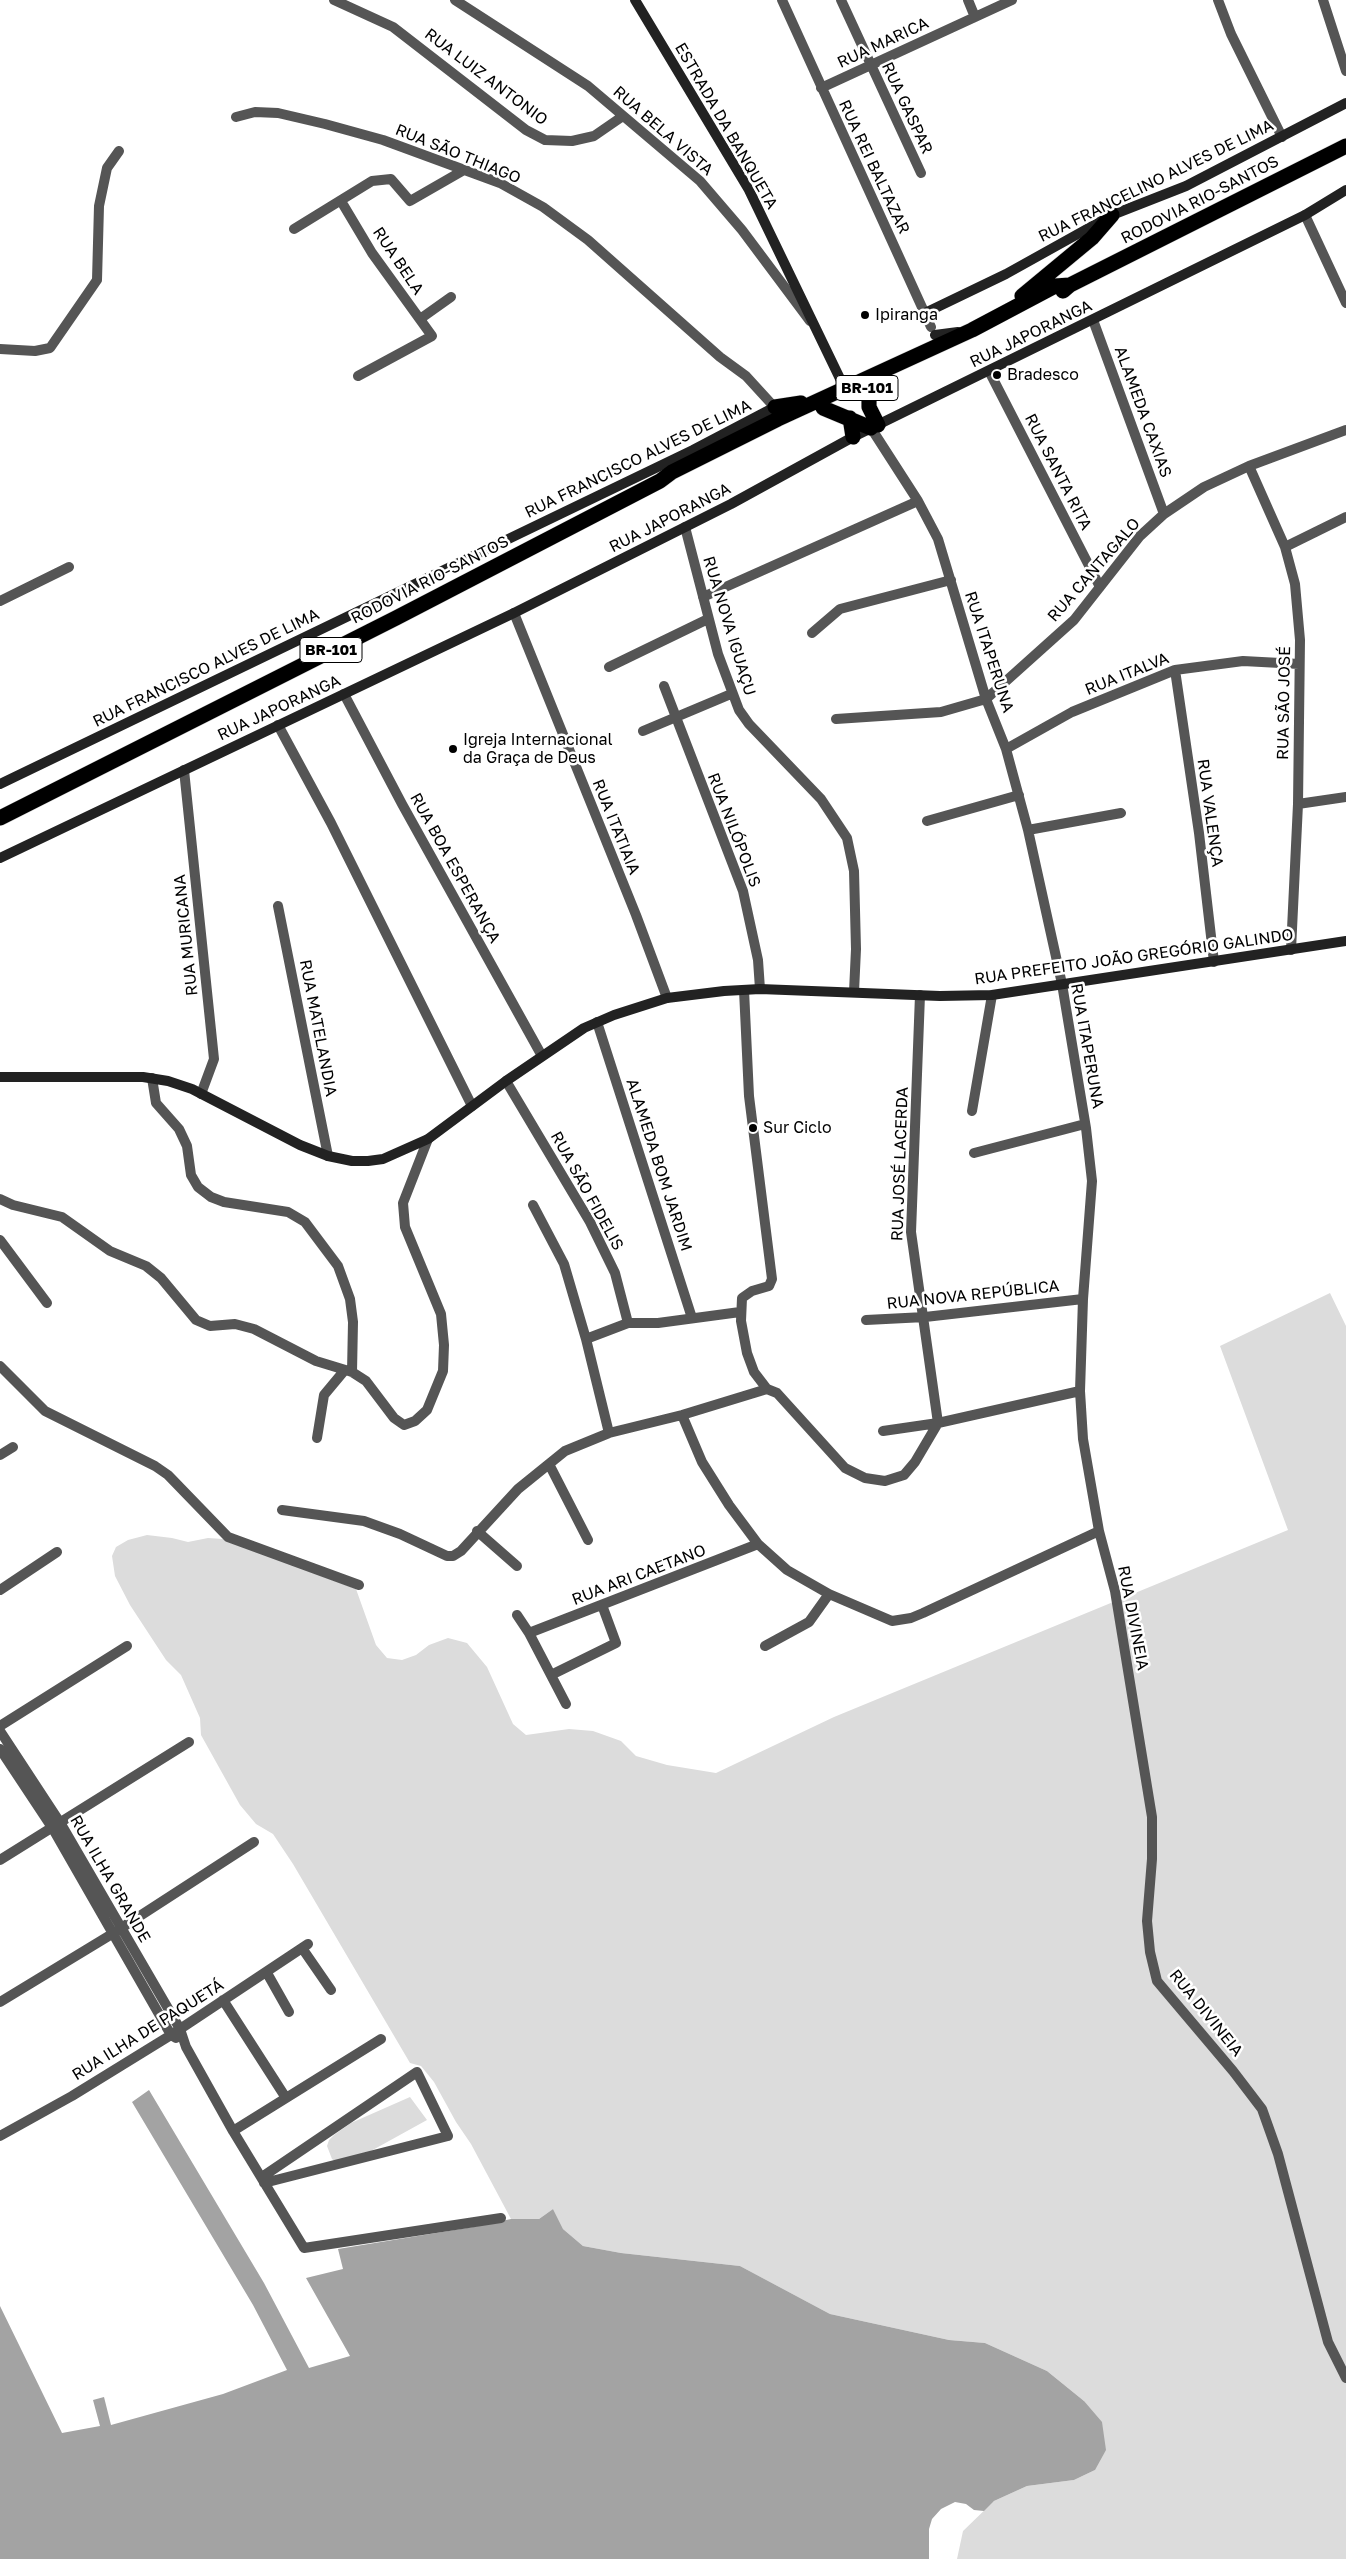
<!DOCTYPE html>
<html>
<head>
<meta charset="utf-8">
<style>
  body { margin:0 }
  canvas { display:block; background:#fff }
</style>
</head>
<body>
<canvas width="1346" height="2559"></canvas>
<script>
const context = document.querySelector('canvas').getContext('2d');
context.lineJoin = 'round';
function fillPath(path, color) { context.fillStyle = color; context.fill(path, 'evenodd'); }
const shape = rows => new Path2D(rows.map(r => 'M' + r).join(''));
function strokePath(path, color, width, dash) { context.strokeStyle = color; context.lineWidth = width; context.lineCap = dash ? 'butt' : 'round'; context.setLineDash(dash || []); context.stroke(path); }
function label(font, color, halo, rows, align = 'center') {
  context.font = font + ' "Golos Text",sans-serif'; context.lineWidth = 5; context.setLineDash([]); context.textBaseline = 'middle'; context.strokeStyle = halo; context.fillStyle = color; for (const [text, x, y, turn = 0] of rows) {
    context.save(); context.translate(x, y); context.rotate((+turn || 0) * Math.PI / 180); context.textAlign = isNaN(turn) ? turn : align; if (halo) context.strokeText(text, 0, 0); context.fillText(text, 0, 0); context.restore();
  }
}
const green = shape([
  [1330,1293,1346,1326,1346,2559,957,2559,963,2531,994,2501,1027,2486,1074,2480,1095,2470,1084,2401,1047,2371,985,2343,949,2340,830,2314,740,2266,621,2253,583,2246,563,2229,553,2209,539,2219,511,2219,471,2144,456,2122,434,2082,421,2066,410,2063,293,1864,273,1834,256,1824,240,1805,201,1735,200,1718,181,1675,166,1660,130,1605,115,1576,112,1556,116,1547,128,1540,147,1535,172,1538,188,1542,208,1538,223,1539,356,1589,376,1645,387,1658,402,1660,416,1655,429,1645,448,1638,467,1643,487,1667,513,1724,526,1735,569,1729,593,1731,621,1741,636,1756,667,1765,716,1773,834,1717,1288,1530,1220,1346],
  [410,2097,427,2120,360,2157,335,2161,332,2159,327,2146,329,2140,334,2135,351,2123]
]);
const water = shape([
  [149,2090,264,2283,309,2368,350,2356,306,2278,343,2269,338,2249,473,2227,511,2219,539,2219,553,2209,563,2229,583,2246,621,2253,740,2266,830,2314,949,2340,985,2343,1047,2371,1084,2401,1102,2422,1106,2450,1095,2470,1074,2480,1027,2486,994,2501,984,2511,974,2510,966,2504,955,2502,941,2509,932,2519,929,2529,929,2559,0,2559,0,2306,62,2433,100,2426,93,2400,104,2397,111,2425,223,2394,287,2370,253,2305,132,2102]
]);
const street = shape([
  [334,0,393,27,526,130,545,140,572,141,594,136,623,116],
  [455,0,588,86,700,181,742,230,810,321],
  [782,0,931,327],
  [841,0,921,173],
  [968,0,975,17],
  [1218,0,1231,34,1282,137],
  [1323,0,1346,71],
  [821,88,1012,0],
  [236,117,255,112,278,113,325,124,383,140,500,183,543,207,588,240,720,357,746,376,778,411],
  [341,201,372,253,432,336,358,376],
  [1305,215,1346,303],
  [294,229,372,181,391,179,410,201,464,170],
  [420,319,451,297],
  [1093,320,1164,514],
  [0,349,35,351,50,348,97,280,99,206,107,168,119,151],
  [989,371,1100,587],
  [871,428,918,501,938,539,986,699,1006,749,1028,830,1062,984,1086,1128,1092,1181,1083,1299,1080,1391,1083,1439,1099,1531,1115,1591,1152,1817,1152,1859,1147,1921,1150,1952,1157,1981,1233,2071,1262,2109,1278,2154,1328,2342,1346,2378],
  [1249,466,1285,547,1295,584,1300,640,1298,804,1291,950],
  [685,527,718,654,739,710,749,724,821,799,847,838,854,871,856,949,854,992],
  [1285,547,1346,517],
  [703,597,918,501],
  [0,601,69,567],
  [514,613,636,915,667,998],
  [812,633,840,609,951,580],
  [609,667,708,619],
  [1175,670,1199,833,1214,962],
  [664,686,743,891,758,960,760,989],
  [344,694,402,804,542,1056],
  [836,719,941,712,986,699,1074,620,1140,536,1164,514,1204,487,1249,466,1346,430],
  [278,725,331,823,472,1106],
  [643,731,731,694],
  [1006,749,1072,712,1175,670,1243,661,1299,664],
  [184,770,214,1059,201,1094],
  [1298,804,1346,797],
  [927,821,1019,795],
  [1028,830,1121,813],
  [278,906,328,1156],
  [744,990,749,1096,772,1279,769,1286,752,1291,742,1298,741,1321,747,1353,754,1372,767,1389,777,1393,845,1468,865,1478,885,1481,904,1475,915,1462,938,1423,911,1232,920,995],
  [597,1022,692,1318],
  [152,1078,156,1103,179,1129,187,1146,191,1175,198,1187,211,1197,224,1202,288,1212,305,1222,338,1266,350,1299,353,1322,352,1372],
  [506,1081,590,1222,615,1273,628,1323],
  [972,1111,992,995],
  [974,1153,1085,1124],
  [0,1199,13,1205,62,1217,110,1251,146,1266,161,1278,196,1320,210,1326,235,1324,254,1329,316,1361,352,1372,366,1381,394,1418,404,1425,415,1421,427,1410,443,1371,444,1345,441,1314,405,1227,403,1203,428,1139],
  [533,1205,564,1264,586,1339,609,1433],
  [0,1240,47,1303],
  [866,1320,925,1317,1083,1299],
  [586,1339,628,1323,658,1323,740,1312],
  [0,1366,45,1411,155,1466,168,1475,228,1537,359,1585],
  [682,1415,702,1462,729,1505,758,1544,787,1570,829,1594,892,1621,911,1618,923,1613,1099,1531],
  [883,1431,938,1423,1080,1391],
  [317,1438,324,1395,344,1371],
  [0,1455,13,1447],
  [549,1464,588,1540],
  [282,1510,364,1521,400,1534,447,1556,453,1556,461,1551,518,1489,565,1451,609,1433,682,1415,767,1389],
  [477,1531,517,1566],
  [0,1590,57,1552],
  [517,1615,529,1633,566,1704],
  [529,1633,758,1544],
  [765,1646,809,1622,829,1594],
  [551,1675,616,1643,602,1605],
  [0,1726,127,1646],
  [0,1731,61,1824,180,2029,186,2047,233,2131,304,2248,501,2218],
  [0,1749,53,1829,171,2035,176,2038],
  [0,1860,189,1742],
  [302,1948,331,1990],
  [267,1973,289,2012],
  [223,2000,286,2098],
  [0,2002,112,1934,254,1842],
  [233,2131,381,2039],
  [0,2136,72,2096,171,2035,308,1944],
  [262,2177,417,2072,448,2136,264,2183]
]);
const secondary = shape([
  [635,0,749,190,845,389],
  [925,313,1006,274,1112,215,1186,186,1346,103],
  [935,335,958,332],
  [0,784,693,450,775,407],
  [0,858,514,613,731,504,853,437,1305,215,1346,190],
  [0,1077,143,1077,168,1081,192,1089,300,1145,328,1156,352,1161,368,1161,383,1159,428,1139,506,1081,584,1028,614,1015,667,998,724,991,760,989,940,996,992,995,1346,941]
]);
const highway = shape([
  [1063,291,1070,285,1346,146],
  [1022,296,1092,238,1112,215],
  [869,387,869,407,878,425],
  [775,407,801,403],
  [823,408,871,428],
  [850,418,853,437],
  [0,818,396,618,660,481,672,472,778,419,972,330,1055,286,1070,285]
]);
const markers = [
  [865,315,5,"#000"],
  [997,375,5,"#000"],
  [453,749,5,"#000"],
  [753,1128,5,"#000"]
];
const shields = [
  [867,388,62],
  [331,650,62]
];
const shieldNames = [
  ["BR-101",867,388],
  ["BR-101",331,650]
];
const streetNames = [
  ["RUA MARICA",883,43,-25],
  ["RUA LUIZ ANTONIO",486,77,37],
  ["RUA GASPAR",907,108,65],
  ["ESTRADA DA BANQUETA",726,126,60],
  ["RUA BELA VISTA",663,131,41],
  ["RUA SÃO THIAGO",458,154,22],
  ["RUA REI BALTAZAR",874,167,65],
  ["RUA FRANCELINO ALVES DE LIMA",1156,181,-26],
  ["RODOVIA RIO-SANTOS",1200,200,-27],
  ["RUA BELA",398,261,56],
  ["RUA JAPORANGA",1031,334,-26],
  ["ALAMEDA CAXIAS",1143,412,70],
  ["RUA FRANCISCO ALVES DE LIMA",638,459,-26],
  ["RUA SANTA RITA",1058,472,63],
  ["RUA JAPORANGA",670,518,-27],
  ["RUA CANTAGALO",1094,570,-49],
  ["RODOVIA RIO-SANTOS",430,580,-27],
  ["RUA NOVA IGUAÇU",729,626,73],
  ["RUA ITAPERUNA",989,652,72],
  ["RUA FRANCISCO ALVES DE LIMA",206,668,-26],
  ["RUA ITALVA",1127,674,-22],
  ["RUA SÃO JOSÉ",1284,703,-89],
  ["RUA JAPORANGA",279,708,-25],
  ["RUA VALENÇA",1210,813,82],
  ["RUA ITATIAIA",616,827,68],
  ["RUA NILÓPOLIS",734,830,69],
  ["RUA BOA ESPERANÇA",455,868,61],
  ["RUA MURICANA",186,935,-96],
  ["RUA PREFEITO JOÃO GREGÓRIO GALINDO",1134,957,-8],
  ["RUA MATELANDIA",318,1028,79],
  ["RUA ITAPERUNA",1087,1046,80],
  ["RUA JOSÉ LACERDA",900,1164,-88],
  ["ALAMEDA BOM JARDIM",659,1165,72],
  ["RUA SÃO FIDELIS",587,1191,61],
  ["RUA NOVA REPÚBLICA",973,1295,-6],
  ["RUA ARI CAETANO",639,1575,-21],
  ["RUA DIVINEIA",1133,1618,79],
  ["RUA ILHA GRANDE",110,1879,60],
  ["RUA DIVINEIA",1206,2013,51],
  ["RUA ILHA DE PAQUETÁ",148,2030,-32]
];
const poiNames = [
  ["Ipiranga",875,315],
  ["Bradesco",1007,375],
  ["Igreja Internacional",463,740],
  ["da Graça de Deus",463,758],
  ["Sur Ciclo",763,1128]
];
fillPath(green, '#dcdcdc');
fillPath(water, '#a3a3a3');
strokePath(highway, '#dbdbdb', 16);
strokePath(street, '#555', 10);
strokePath(secondary, '#222', 10);
strokePath(highway, '#000', 15);
for (const [x, y, r, color] of markers) { const dot = new Path2D(); dot.arc(x, y, r, 0, 2 * Math.PI); context.fillStyle = color; context.fill(dot); strokePath(dot, '#fff', 2); }
for (const [x, y, w] of shields) { const box = new Path2D(); box.roundRect(x - w / 2, y - 12.5, w, 25, 4); context.fillStyle = '#fff'; context.fill(box); strokePath(box, '#000', 1); }
label('bold 15px', '#000', null, shieldNames);
label('16px', '#000', '#fff', streetNames);
label('16px', '#000', '#fff', poiNames, 'left');
</script>
</body>
</html>
